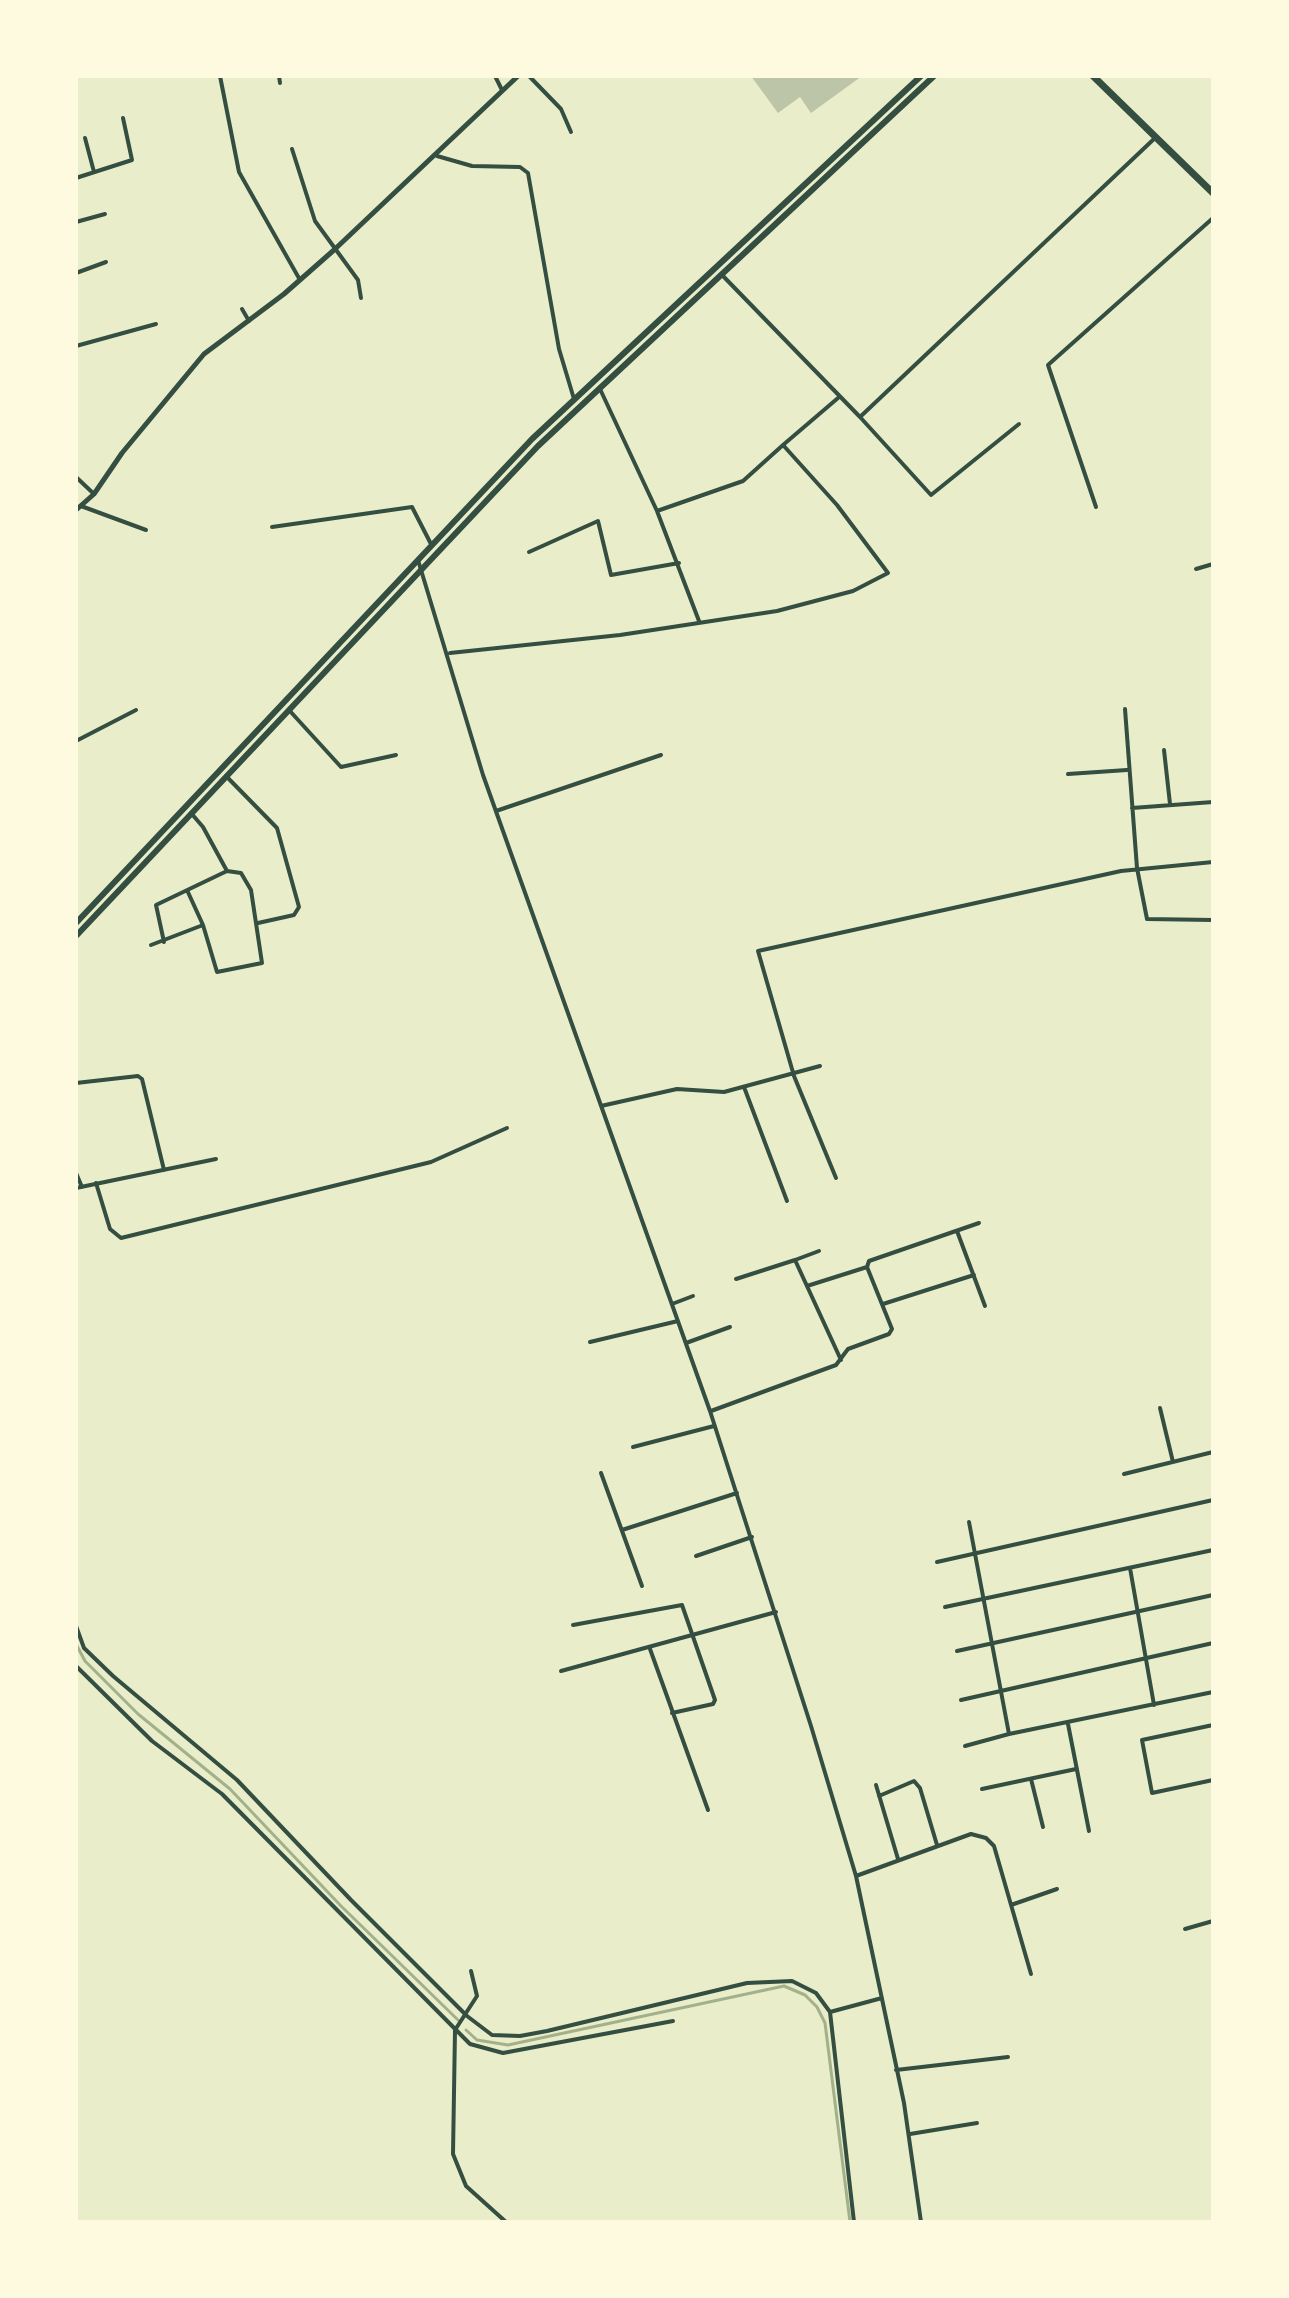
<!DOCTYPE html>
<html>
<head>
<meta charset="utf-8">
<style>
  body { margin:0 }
  #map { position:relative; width:1289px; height:2298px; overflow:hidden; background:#e9edc9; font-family:Manrope,sans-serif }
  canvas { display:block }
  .frame { position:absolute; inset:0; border:78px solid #fefae0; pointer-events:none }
</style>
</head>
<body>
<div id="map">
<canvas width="1289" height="2298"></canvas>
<div class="frame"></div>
</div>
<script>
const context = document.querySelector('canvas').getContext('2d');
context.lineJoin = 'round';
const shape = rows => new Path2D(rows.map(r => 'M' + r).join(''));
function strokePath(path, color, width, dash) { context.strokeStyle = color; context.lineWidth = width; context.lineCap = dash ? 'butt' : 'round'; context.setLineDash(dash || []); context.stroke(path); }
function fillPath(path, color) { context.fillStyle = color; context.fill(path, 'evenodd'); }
const stream = shape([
  [76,1644,85,1661,138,1714,230,1789,341,1906,458,2020],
  [466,2030,477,2040,508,2045,784,1986,805,1995,817,2007,825,2023,850,2222]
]);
const building = shape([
  [751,76,862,76,811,113,800,97,778,113]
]);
const minor = shape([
  [220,76,239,172,300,280],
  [279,76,280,83],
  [495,76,502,90],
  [529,76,561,109,571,132],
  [85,138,94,172],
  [292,149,315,221,358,280,361,298],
  [437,156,472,166,520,167,528,173,559,349,574,399],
  [76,178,132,160,123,118],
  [76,222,105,214],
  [76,273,106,262],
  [723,276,860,417,1155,138],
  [242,309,249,321],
  [76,346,156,324],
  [600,389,657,511,699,621],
  [860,417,931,495,1019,424],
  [76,477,94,494],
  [81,506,146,530],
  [1096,507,1048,365,1213,218],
  [657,511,743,481,783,445],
  [272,527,412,507,432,546],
  [529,552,598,521,611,575,679,563],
  [418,560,483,775,710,1411,811,1726,856,1876,904,2103,921,2222],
  [1196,569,1213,564],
  [450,653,620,635,777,611,853,591,888,573,837,505,783,445,838,398],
  [1125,709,1137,868,1147,919,1213,920],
  [289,710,341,767,396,755],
  [76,741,136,710],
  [1164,750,1170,804],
  [1068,774,1127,770],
  [226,776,277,828,299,907,294,915,258,923],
  [1132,808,1213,802],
  [496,811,661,755],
  [187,890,203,925,217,972,262,963,251,890,241,873,227,871,203,827,191,813],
  [164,942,156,905,227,871],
  [151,945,203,925],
  [76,1083,138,1076,142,1079,164,1170],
  [744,1087,787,1201],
  [601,1106,677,1089,724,1092,820,1066],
  [76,1173,82,1187],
  [836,1178,794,1076,758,951,1121,871,1213,862],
  [96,1183,110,1229,121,1238,431,1162,507,1128],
  [76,1188,216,1159],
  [957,1231,985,1306],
  [819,1251,795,1260,841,1360],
  [736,1279,795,1260],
  [807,1286,867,1267],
  [672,1304,693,1296],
  [883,1304,974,1275],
  [590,1342,678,1321],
  [686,1343,730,1327],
  [1160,1408,1173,1462],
  [711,1411,836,1365,848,1349,889,1334,892,1329,867,1267,869,1261,979,1223],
  [633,1447,714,1426],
  [601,1473,642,1586],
  [1124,1474,1213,1452],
  [969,1522,1009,1734,1213,1692],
  [622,1530,737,1493],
  [696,1556,752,1537],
  [937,1562,1213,1500],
  [1130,1568,1154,1705],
  [945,1607,1213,1550],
  [573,1625,682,1605,715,1700,713,1704,672,1713],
  [76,1626,84,1648,113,1676,237,1780,351,1900,467,2016,492,2035,520,2036,547,2031,747,1983,792,1981,816,1993,830,2012,854,2222],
  [650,1649,708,1810],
  [957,1651,1213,1595],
  [76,1666,152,1741,222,1794,470,2044,503,2053,673,2021],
  [561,1671,776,1612],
  [961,1700,1213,1643],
  [1068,1724,1089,1831],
  [1213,1725,1142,1740,1152,1793,1213,1780],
  [965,1746,1009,1734],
  [1031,1779,1043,1827],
  [876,1785,898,1859],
  [982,1789,1076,1769],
  [879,1796,914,1781,920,1788,937,1845],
  [856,1876,971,1834,986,1838,994,1846,1031,1974],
  [1011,1905,1057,1889],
  [1185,1929,1213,1921],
  [471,1971,477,1996,455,2030,453,2154,466,2186,506,2222],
  [830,2012,882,1998],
  [896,2070,1008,2057],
  [910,2134,977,2123]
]);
const tertiary = shape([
  [76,510,94,494,122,453,204,354,284,294,334,250,518,76]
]);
const secondary = shape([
  [76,923,532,439,921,76],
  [76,936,538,446,934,76]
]);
const trunk = shape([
  [1093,76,1213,193]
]);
strokePath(stream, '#a3b18a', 3);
fillPath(building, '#bcc5a7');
strokePath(minor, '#344e41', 4);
strokePath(tertiary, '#344e41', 5);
strokePath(secondary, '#344e41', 6);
strokePath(trunk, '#344e41', 7);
</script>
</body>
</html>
